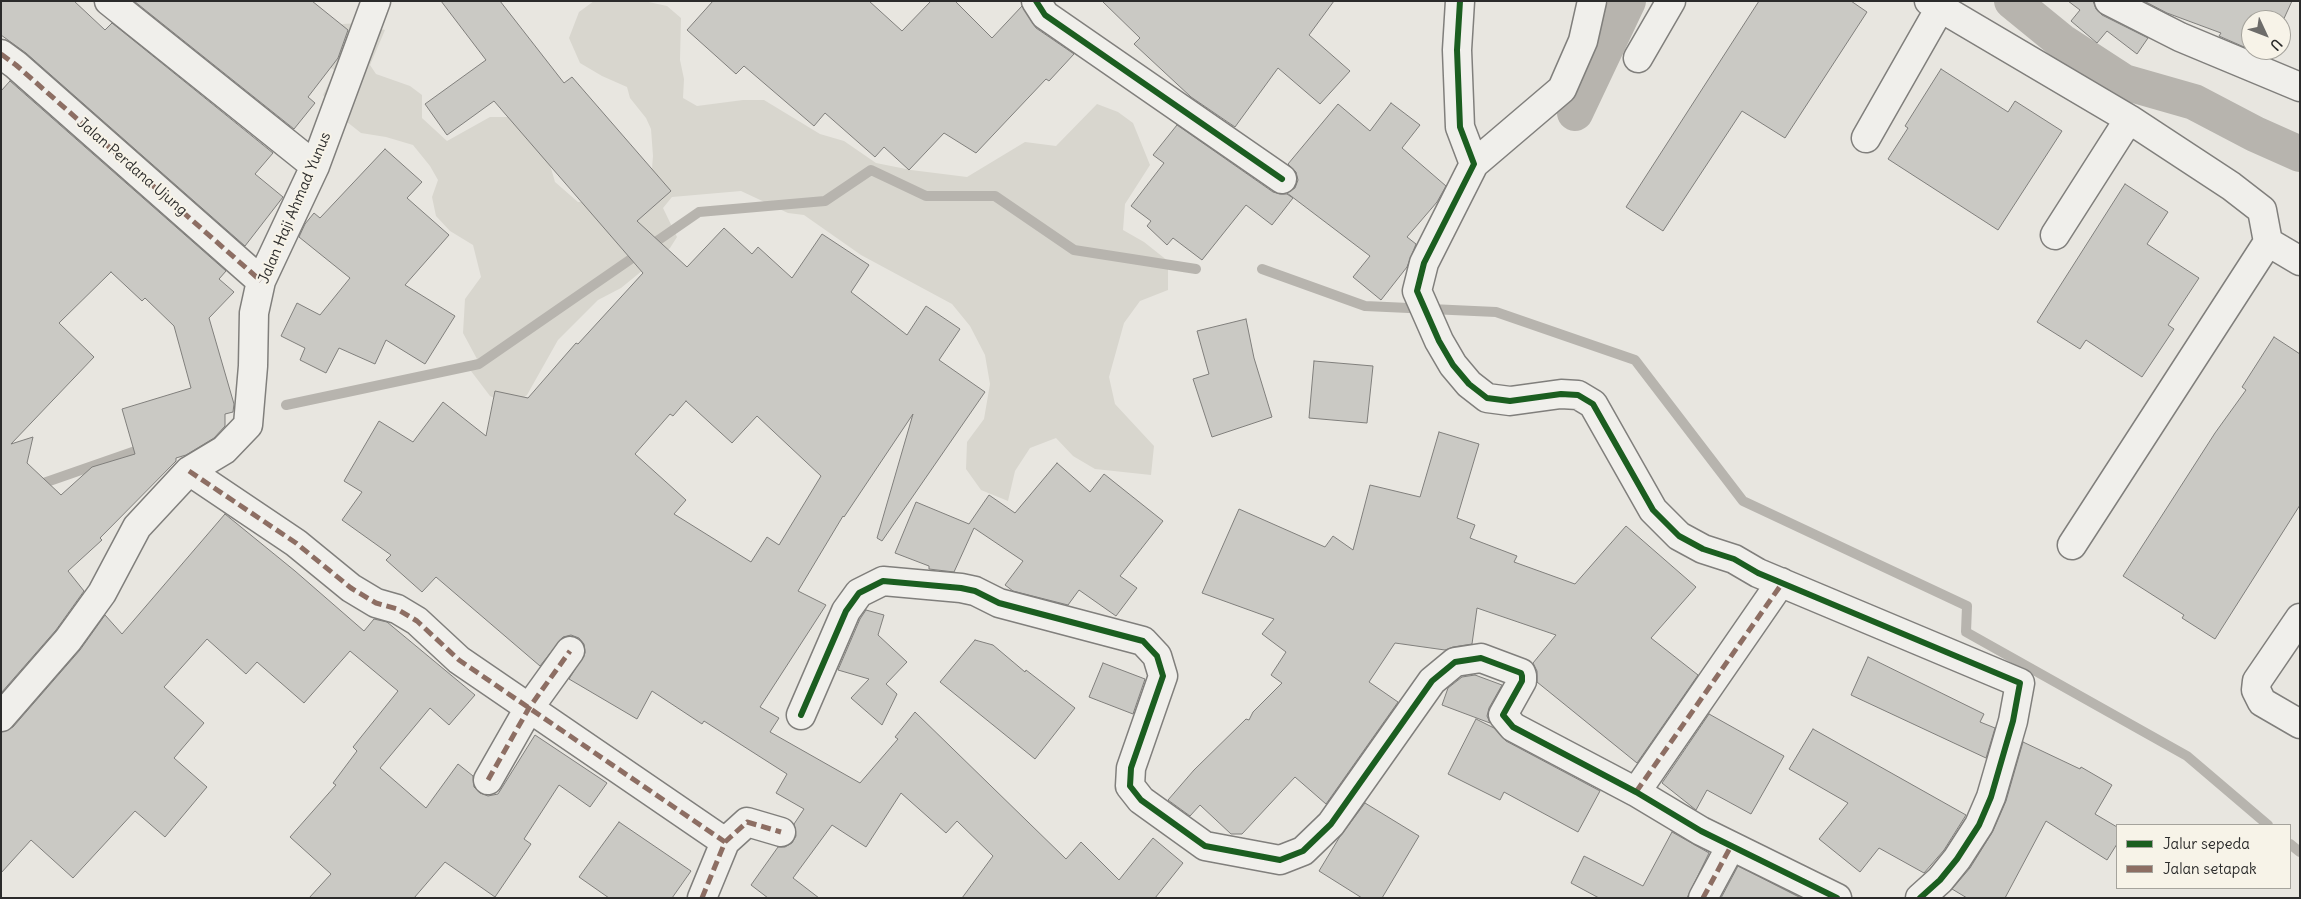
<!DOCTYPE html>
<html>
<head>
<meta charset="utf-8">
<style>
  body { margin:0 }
  #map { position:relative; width:2301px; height:899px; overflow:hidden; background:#e8e6e0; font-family:Delius,sans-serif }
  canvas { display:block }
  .frame { position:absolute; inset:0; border:2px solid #2b2b2b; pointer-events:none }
  .legend { position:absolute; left:2116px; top:824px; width:175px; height:65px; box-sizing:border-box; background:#f7f3e8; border:1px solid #a5a39c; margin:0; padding:6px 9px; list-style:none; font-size:15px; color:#2b2b2b }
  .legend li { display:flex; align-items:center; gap:10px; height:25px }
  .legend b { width:25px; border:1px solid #a5a39c }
  .north { position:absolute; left:2241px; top:10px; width:50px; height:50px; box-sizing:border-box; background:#f7f3e8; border:1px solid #a5a39c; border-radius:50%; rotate:133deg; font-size:14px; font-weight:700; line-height:20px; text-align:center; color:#2b2b2b }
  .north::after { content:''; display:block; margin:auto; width:18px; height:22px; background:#6d6c6a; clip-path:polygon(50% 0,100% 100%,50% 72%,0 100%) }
</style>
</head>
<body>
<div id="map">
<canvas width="2301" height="899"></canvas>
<div class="frame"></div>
<ul class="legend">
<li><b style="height:6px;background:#1b5e20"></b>Jalur sepeda</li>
<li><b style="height:6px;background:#8d6e63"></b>Jalan setapak</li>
</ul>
<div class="north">U</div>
</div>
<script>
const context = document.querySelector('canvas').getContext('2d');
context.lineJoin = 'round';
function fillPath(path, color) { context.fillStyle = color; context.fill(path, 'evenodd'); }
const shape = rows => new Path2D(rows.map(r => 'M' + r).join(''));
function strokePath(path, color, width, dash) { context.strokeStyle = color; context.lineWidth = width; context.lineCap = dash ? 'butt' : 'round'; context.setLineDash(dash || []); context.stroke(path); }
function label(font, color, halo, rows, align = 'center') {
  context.font = font + ' Delius,sans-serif'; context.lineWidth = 4; context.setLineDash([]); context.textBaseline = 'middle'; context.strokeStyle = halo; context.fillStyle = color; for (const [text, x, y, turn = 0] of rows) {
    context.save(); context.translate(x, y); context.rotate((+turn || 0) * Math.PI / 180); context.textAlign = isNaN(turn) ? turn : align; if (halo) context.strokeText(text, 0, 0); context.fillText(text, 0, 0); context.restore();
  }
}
const green = shape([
  [594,1,644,1,667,6,681,18,680,60,684,79,683,98,697,106,743,100,764,100,820,134,844,141,876,163,911,170,967,177,1025,142,1056,146,1097,104,1118,112,1133,123,1150,165,1125,204,1123,230,1144,242,1168,261,1168,290,1140,301,1124,323,1109,377,1115,404,1154,446,1151,475,1095,469,1073,456,1056,438,1030,448,1015,471,1008,501,981,490,966,469,967,442,984,419,990,384,985,355,970,326,952,304,861,255,804,215,788,213,741,191,672,197,663,208,677,237,670,248,621,288,598,300,558,340,527,395,513,406,490,396,471,371,477,359,463,333,465,299,481,277,473,245,450,231,436,216,432,197,438,180,430,166,413,145,386,137,361,133,342,118,323,95,335,71,307,48,324,25,361,23,385,30,370,65,376,74,410,86,422,95,422,118,447,141,490,117,517,117,542,137,555,182,578,202,595,202,638,194,652,169,653,156,651,129,646,118,630,98,627,87,602,76,580,63,569,38,579,12]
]);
const stream = shape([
  [1262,269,1365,306,1496,312,1635,360,1743,501,1967,606,1966,632,2187,756,2268,825],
  [286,405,479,364,699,212,825,201,871,170,926,196,995,196,1074,250,1196,269],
  [35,486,147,447],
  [2290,844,2300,852]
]);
const canal = shape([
  [2012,1,2061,41,2124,82,2194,102,2255,134,2300,154],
  [1575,113,1628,1]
]);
const building = shape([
  [1,1,74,1,105,30,112,23,273,153,255,174,283,197,245,246,26,53,1,35,1,1],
  [134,1,312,1,348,30,338,58,308,97,315,103,294,129,134,1],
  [441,1,500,1,564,83,572,77,671,191,637,221,687,267,724,228,752,254,758,247,792,278,822,234,869,265,851,292,907,335,926,306,960,329,939,360,985,392,882,541,877,538,913,414,844,517,843,516,798,591,826,605,760,707,779,718,770,732,860,783,898,739,895,737,915,712,1066,859,1081,842,1119,880,1153,838,1183,863,1155,898,962,898,993,856,957,821,946,833,901,793,866,847,832,825,793,878,819,898,768,898,751,885,778,847,785,847,792,843,796,836,794,824,804,809,776,793,787,774,704,721,702,724,652,691,637,719,569,679,585,653,584,644,579,638,571,635,563,637,540,666,436,577,422,592,386,560,391,555,342,520,362,492,344,481,379,421,413,442,443,402,486,436,495,391,528,398,576,343,578,344,643,273,494,101,447,135,425,104,486,60,441,1],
  [686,401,732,443,757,416,821,476,779,545,767,537,751,562,674,514,686,500,635,454,670,414,673,416,686,401],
  [713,1,869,1,902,31,931,1,955,1,992,38,1022,6,1036,28,1074,54,1049,81,1046,79,976,153,944,133,909,170,884,147,875,157,825,113,814,126,744,66,736,74,687,30,713,1],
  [1102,1,1334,1,1309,35,1350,71,1320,104,1278,68,1235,127,1191,97,1134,44,1140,38,1102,1],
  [1759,1,1851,1,1867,12,1785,138,1742,111,1663,231,1626,207,1759,1],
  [2068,1,2093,1,2096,9,2102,15,2148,38,2137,54,2107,31,2097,43,2071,21,2080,10,2068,1],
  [2144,1,2292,1,2281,25,2281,20,2251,20,2251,50,2219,36,2221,33,2167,13,2144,1],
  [1941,69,2008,112,2015,101,2062,131,1998,230,1888,159,1908,128,1905,126,1941,69],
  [10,81,226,271,219,279,234,292,209,318,234,404,233,412,225,414,225,426,214,438,186,455,176,458,176,461,100,538,102,540,68,571,84,591,56,630,1,693,1,91,10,81],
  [111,272,142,301,145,298,174,326,191,388,122,409,135,454,92,467,61,495,27,463,33,437,11,444,94,357,59,323,111,272],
  [1391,103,1420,125,1402,148,1446,186,1437,202,1407,237,1416,244,1407,267,1381,300,1353,277,1370,256,1287,193,1295,188,1298,180,1296,172,1288,164,1338,104,1370,131,1391,103],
  [1177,125,1273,192,1280,194,1287,194,1293,198,1272,225,1246,205,1202,260,1173,238,1167,245,1147,226,1151,221,1131,206,1164,163,1153,155,1177,125],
  [385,149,422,182,407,198,449,235,405,285,455,316,425,364,386,340,375,364,339,348,326,373,300,360,305,348,281,336,297,303,320,315,350,278,299,237,305,224,314,213,320,218,385,149],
  [2125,184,2168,212,2147,244,2199,278,2168,325,2174,329,2142,377,2086,340,2080,349,2037,322,2125,184],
  [1246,319,1254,358,1272,417,1212,437,1193,379,1209,374,1197,331,1246,319],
  [2274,337,2300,354,2300,505,2215,639,2182,618,2184,615,2123,576,2215,433,2246,390,2242,387,2274,337],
  [1314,361,1373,366,1367,423,1309,418,1314,361],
  [1439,432,1479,444,1457,518,1475,525,1470,538,1517,556,1514,562,1575,584,1626,526,1696,587,1651,638,1698,675,1637,763,1537,682,1537,671,1533,663,1556,635,1477,608,1472,644,1453,647,1445,650,1395,643,1369,682,1398,702,1326,804,1295,777,1242,834,1231,834,1200,805,1190,816,1168,800,1194,770,1246,719,1249,720,1253,712,1282,683,1271,675,1286,652,1262,634,1274,619,1202,593,1239,509,1325,547,1333,536,1353,550,1370,485,1420,497,1439,432],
  [1057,463,1090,492,1104,474,1163,521,1120,576,1137,588,1116,616,1079,590,1068,605,1013,591,1005,585,1023,561,974,528,954,572,929,569,929,566,895,553,916,502,969,524,989,495,1015,513,1057,463],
  [225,514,295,571,364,631,374,619,387,622,475,695,449,725,430,708,380,768,426,808,458,764,473,776,474,787,480,793,488,796,498,794,535,735,607,783,590,807,559,785,524,839,531,844,495,897,445,862,414,898,309,898,331,874,290,837,336,785,333,783,357,751,353,747,398,691,350,651,304,703,257,662,246,674,207,639,164,687,204,723,174,758,207,787,165,837,135,811,73,878,31,840,1,873,1,732,13,727,80,650,105,615,122,634,225,514],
  [866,610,884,615,878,635,907,662,886,684,897,694,882,725,851,698,869,679,838,670,860,619,866,610],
  [975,640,993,645,1025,672,1026,670,1075,708,1035,759,940,682,975,640],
  [1868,657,1984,714,1980,722,1995,728,1986,758,1851,695,1868,657],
  [1103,663,1145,679,1133,714,1089,697,1103,663],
  [1475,675,1502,685,1489,708,1487,716,1490,723,1442,705,1448,688,1462,677,1475,675],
  [1709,714,1784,756,1751,814,1707,790,1696,810,1662,783,1709,714],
  [1476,719,1494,728,1506,741,1600,791,1578,832,1504,792,1500,800,1448,774,1476,719],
  [1813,729,1966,815,1944,850,1924,873,1879,848,1860,872,1819,839,1848,803,1789,769,1813,729],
  [2023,742,2080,769,2081,767,2112,785,2095,814,2117,827,2117,844,2107,860,2046,821,2005,898,1967,898,1952,889,1970,868,1993,831,2006,801,2023,742],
  [1365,803,1419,836,1382,898,1362,898,1319,871,1339,838,1365,803],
  [619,822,691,871,672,898,609,898,579,877,619,822],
  [1672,832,1709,853,1687,898,1599,898,1571,883,1584,856,1643,886,1672,832],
  [1738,866,1801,898,1721,898,1738,866]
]);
const minor = shape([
  [109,1,315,166],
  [1036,1,1045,15,1282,179],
  [1460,1,1457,50,1460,127,1474,164,1424,263,1417,291,1439,341,1453,365,1469,384,1487,398,1510,401,1561,394,1578,395,1593,404,1653,510,1679,536,1703,549,1734,559,1758,573,2020,683,2013,721,1991,797,1979,825,1957,859,1940,880,1920,898],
  [1929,1,2129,119,2231,186,2262,210,2268,242,2072,545],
  [2109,1,2180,37,2300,87],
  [1,54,16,65,261,281],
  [1638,58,1671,1],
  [1866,138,1940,8],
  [1474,164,1562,89,1583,41,1592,1],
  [2055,235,2129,119],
  [2268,242,2300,261],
  [189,471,296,543,351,588,376,603,397,609,417,621,459,660,725,842],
  [2300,618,2257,681,2256,690,2262,702,2300,724],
  [801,715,846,611,859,593,883,581,961,588,975,591,999,603,1143,641,1157,656,1163,676,1131,768,1130,786,1141,800,1205,846,1280,860,1303,851,1331,824,1432,681,1455,662,1481,658,1521,673,1522,676,1522,681,1503,715,1513,727,1636,792,1701,831,1837,898],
  [1,717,68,640,102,593,137,527,189,471,224,450,248,425,253,366,254,313,261,281,315,166,376,1],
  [488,780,529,708,570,651],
  [1636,792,1781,582],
  [702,898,725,842,747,822,781,832],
  [1703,898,1731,846]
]);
const quiet = shape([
  [1,54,16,65,261,281],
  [189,471,296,543,351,588,376,603,397,609,417,621,459,660,725,842],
  [488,780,529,708,570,651],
  [1636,792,1783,582],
  [702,898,725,842,747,822,781,832],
  [1703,898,1731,846]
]);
const cycleway = shape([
  [1036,1,1045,15,1282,179],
  [1460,1,1457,50,1460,127,1474,164,1424,263,1417,291,1439,341,1453,365,1469,384,1487,398,1510,401,1561,394,1578,395,1593,404,1653,510,1679,536,1703,549,1734,559,1758,573,2020,683,2013,721,1991,797,1979,825,1957,859,1940,880,1920,898],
  [801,715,846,611,859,593,883,581,961,588,975,591,999,603,1143,641,1157,656,1163,676,1131,768,1130,786,1141,800,1205,846,1280,860,1303,851,1331,824,1432,681,1455,662,1481,658,1521,673,1522,676,1522,681,1503,715,1513,727,1636,792,1701,831,1837,898]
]);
const streetNames = [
  ["Jalan Perdana Ujung",132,167,41],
  ["Jalan Haji Ahmad Yunus",295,208,-67]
];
fillPath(green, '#d8d6ce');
strokePath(stream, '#b7b4ae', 10);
strokePath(canal, '#b7b4ae', 36);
fillPath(building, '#cac9c4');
strokePath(building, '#807f7c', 1);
strokePath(minor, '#807f7c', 31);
strokePath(minor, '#f0efeb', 28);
strokePath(quiet, '#8d6e63', 5, [10, 5]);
strokePath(cycleway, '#1b5e20', 6);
label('15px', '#2b2b2b', '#f7f3e8', streetNames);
</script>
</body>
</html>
